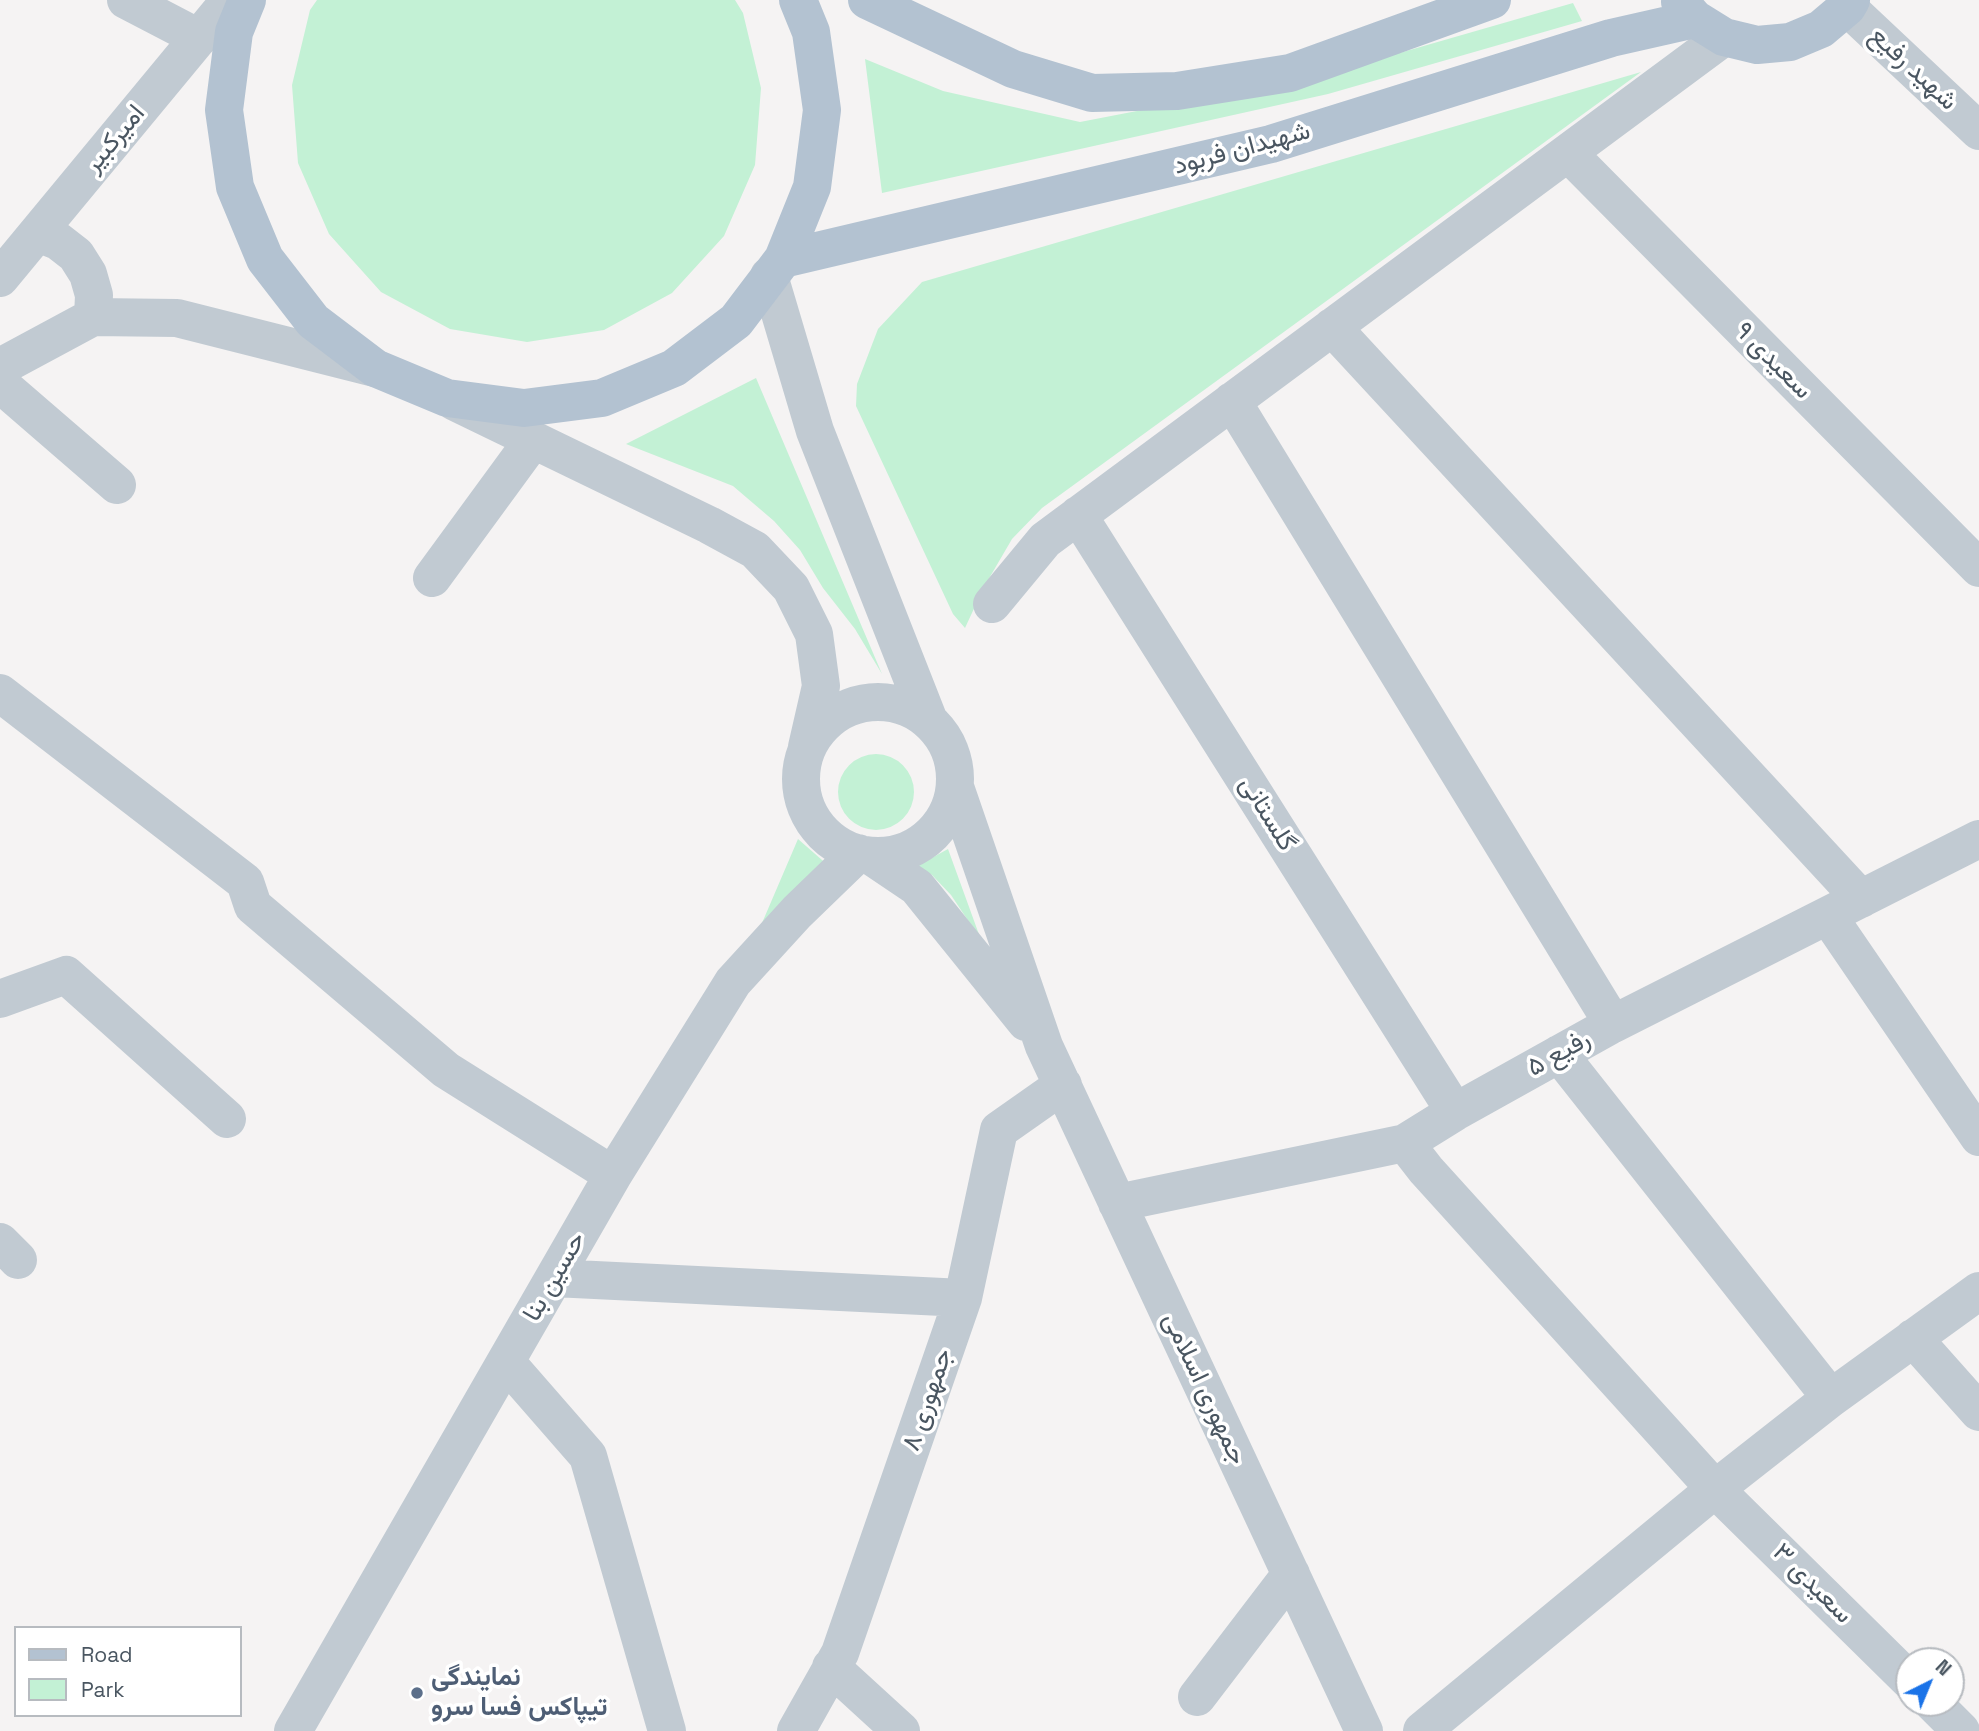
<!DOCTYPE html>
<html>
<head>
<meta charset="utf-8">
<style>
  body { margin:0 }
  #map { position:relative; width:1979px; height:1731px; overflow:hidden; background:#f5f3f3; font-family:"Space Grotesk",sans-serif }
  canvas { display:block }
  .legend { position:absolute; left:14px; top:1626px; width:228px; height:91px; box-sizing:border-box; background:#fff; border:2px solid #b7bbc0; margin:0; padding:9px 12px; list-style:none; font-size:21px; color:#4a5661 }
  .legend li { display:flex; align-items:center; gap:14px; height:35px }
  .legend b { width:35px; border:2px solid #b7bbc0 }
  .north { position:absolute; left:1895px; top:1647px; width:70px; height:70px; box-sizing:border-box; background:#fff; border:2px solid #b7bbc0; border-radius:50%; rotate:43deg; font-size:19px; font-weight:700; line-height:28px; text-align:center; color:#4a5661 }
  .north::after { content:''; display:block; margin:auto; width:24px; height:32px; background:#1a73e8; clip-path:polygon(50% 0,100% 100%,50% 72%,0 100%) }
</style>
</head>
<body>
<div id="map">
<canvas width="1979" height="1731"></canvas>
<ul class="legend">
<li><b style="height:9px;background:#b3c2d1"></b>Road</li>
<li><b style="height:19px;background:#c3f1d5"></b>Park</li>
</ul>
<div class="north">N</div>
</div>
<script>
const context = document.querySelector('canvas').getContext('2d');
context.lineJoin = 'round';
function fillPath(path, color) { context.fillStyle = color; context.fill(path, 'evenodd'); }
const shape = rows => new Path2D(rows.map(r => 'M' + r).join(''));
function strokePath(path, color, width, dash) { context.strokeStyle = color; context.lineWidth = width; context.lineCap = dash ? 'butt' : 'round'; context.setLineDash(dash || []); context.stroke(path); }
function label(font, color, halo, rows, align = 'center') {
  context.font = font + ' "Space Grotesk",Vazirmatn,sans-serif'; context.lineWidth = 7; context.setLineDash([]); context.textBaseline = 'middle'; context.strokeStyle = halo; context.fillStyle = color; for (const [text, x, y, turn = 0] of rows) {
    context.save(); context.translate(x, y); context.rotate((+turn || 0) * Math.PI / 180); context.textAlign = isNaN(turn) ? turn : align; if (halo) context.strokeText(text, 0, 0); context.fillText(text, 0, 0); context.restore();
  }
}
const green = shape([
  [317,0,735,0,743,13,761,88,755,165,724,236,672,293,604,330,527,342,450,329,381,292,329,234,298,163,292,85,310,10],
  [1573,3,1582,21,1328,94,882,193,865,59,943,91,1080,122,1323,75],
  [1641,72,1042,508,1012,539,984,587,965,628,953,614,856,406,857,384,878,329,922,282],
  [756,378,882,674,855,629,823,588,800,550,774,521,733,486,626,444],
  '838 792a38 38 0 1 1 76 0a38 38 0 1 1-76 0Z',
  [798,839,830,867,756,937],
  [948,849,981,940,951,895,932,875,915,867]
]);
const minor = shape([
  [126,0,199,38],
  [1847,7,1979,131],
  [1568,153,1979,568],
  [38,233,58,241,76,255,88,274,94,295,93,317],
  [769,276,815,431,929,721],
  [0,278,230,0],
  [1332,327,1861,899],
  [0,367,93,317,177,318,375,368],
  [0,384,117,485],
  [1232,401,1613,1024],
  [455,402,709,525,755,550,791,588,814,634,821,686,807,747],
  [1078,515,1455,1112],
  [432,578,533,440],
  [992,604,1045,540,1724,37],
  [0,693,245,882,253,906,446,1070,613,1175],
  '801 779a77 77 0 1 1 154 0a77 77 0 1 1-154 0Z',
  [955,787,1044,1046,1364,1731],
  [871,856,917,887,1026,1022],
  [1828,916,1979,1137],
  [0,999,66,975,227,1119],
  [1559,1054,1831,1398],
  [1405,1143,1426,1170,1715,1489,1909,1680],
  [1117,1203,1405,1143,1455,1112,1613,1024,1979,839],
  [0,1242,18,1260],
  [554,1278,963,1298],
  [1913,1338,1979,1412],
  [506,1362,588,1456,667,1731],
  [831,1667,901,1731],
  [1197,1697,1291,1574],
  [1933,1703,1961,1731],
  [293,1731,613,1175,733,982,797,912,858,853],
  [796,1731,840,1653,963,1298,999,1130,1063,1085],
  [1422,1731,1715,1489,1831,1398,1979,1291]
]);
const major = shape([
  [247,0,234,32,224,110,235,187,265,259,313,321,375,368,447,398,524,408,602,398,674,368,736,321,783,259,812,187,822,110,811,32,798,0],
  [867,0,1013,69,1092,93,1177,91,1290,73,1492,0],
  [1680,2,1695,19,1724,37,1757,45,1790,42,1821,29,1847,7,1851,0],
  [783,259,1271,144,1611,38,1695,19]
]);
const markers = [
  [417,1693,7,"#5c6f8a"]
];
const streetNames = [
  ["شهید رفیع",1913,69,43],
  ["امیرکبیر",115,139,-50],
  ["شهيدان فربود",1242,149,-15],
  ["سعیدی ۹",1773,361,45],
  ["گلستانی",1267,814,58],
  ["رفیع ۵",1559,1054,-29],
  ["حسین بنا",555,1277,-60],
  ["جمهوری اسلامی",1204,1389,65],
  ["جمهوری ۸",928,1400,-71],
  ["سعیدی ۳",1812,1584,45]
];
const serviceNames = [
  ["نمایندگی",431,1678],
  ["تیپاکس فسا سرو",431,1708]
];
fillPath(green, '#c3f1d5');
strokePath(minor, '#c1cad2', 38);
strokePath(major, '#b3c2d1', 38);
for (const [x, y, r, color] of markers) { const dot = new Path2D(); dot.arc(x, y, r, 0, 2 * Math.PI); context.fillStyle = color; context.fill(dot); strokePath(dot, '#fff', 2.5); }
label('26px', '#4a5661', '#fff', streetNames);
label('bold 26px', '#4e5e75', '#fff', serviceNames, 'left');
</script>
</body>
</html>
